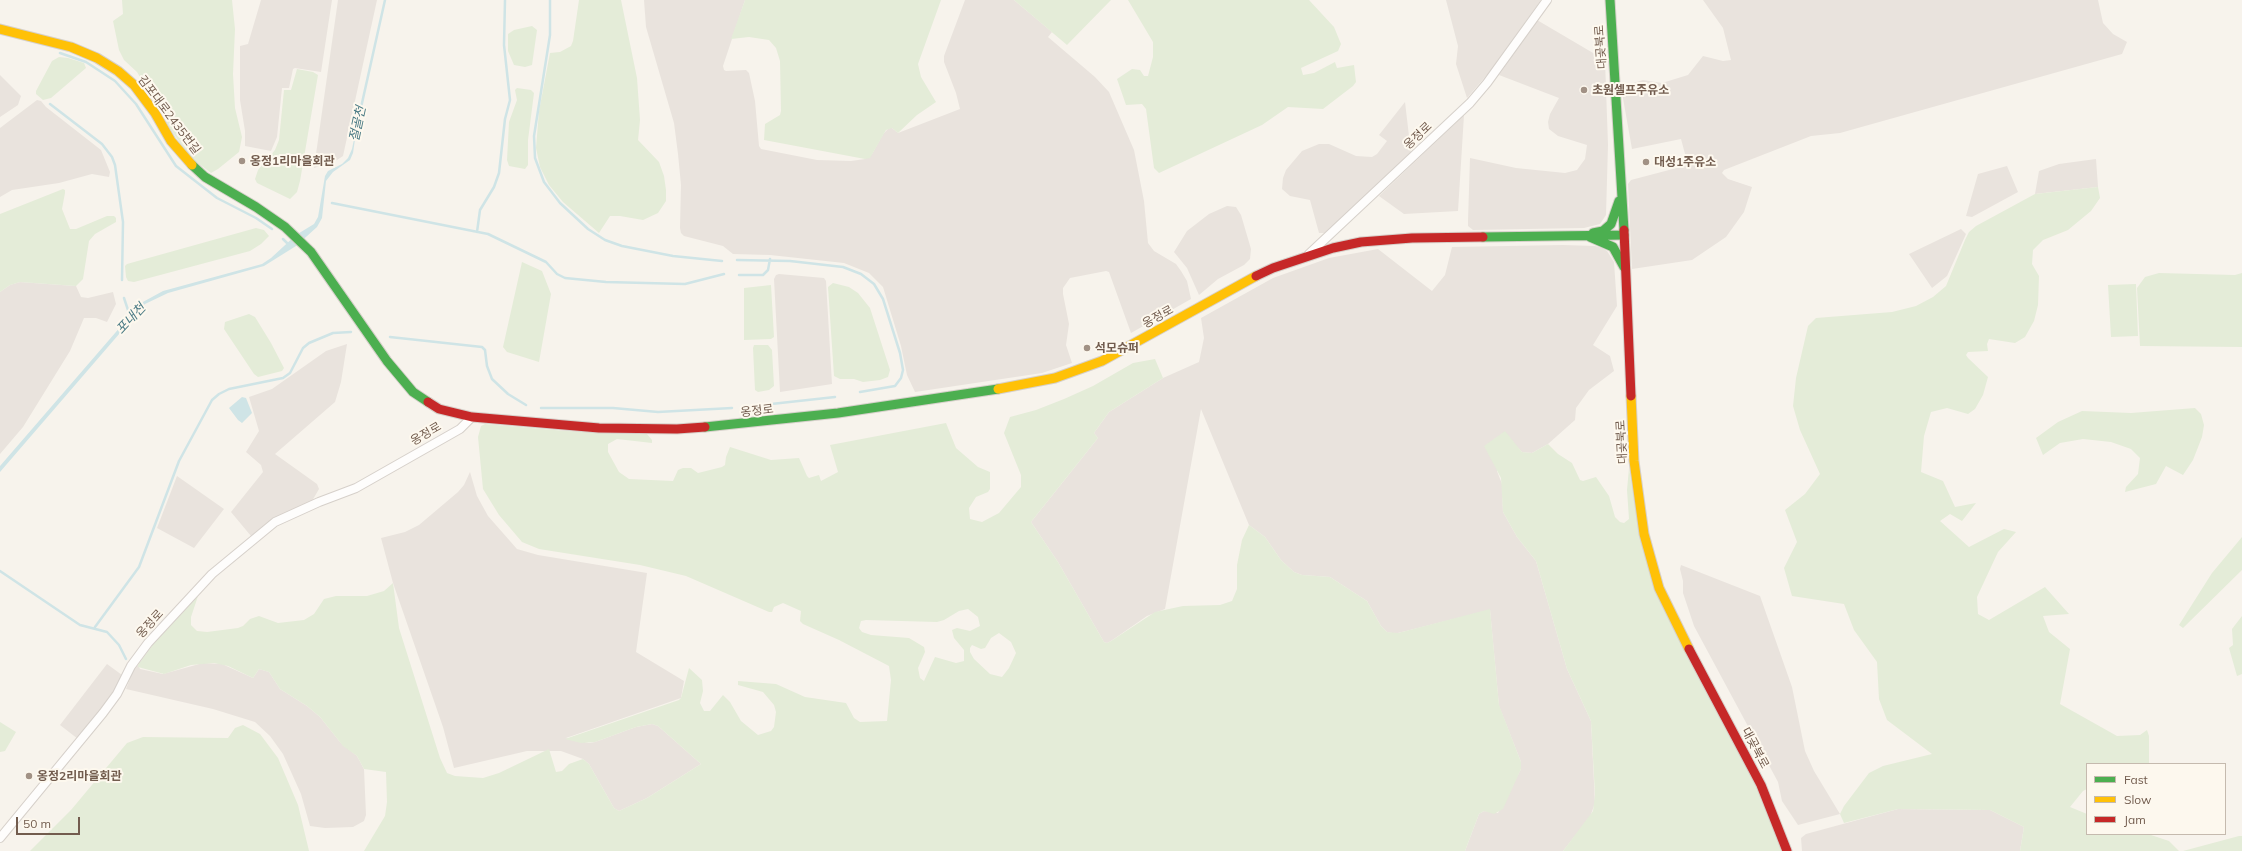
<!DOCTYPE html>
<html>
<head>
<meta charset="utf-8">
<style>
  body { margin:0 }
  #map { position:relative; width:2242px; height:851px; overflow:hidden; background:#f7f3ec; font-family:Mulish,sans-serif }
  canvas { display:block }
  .legend { position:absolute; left:2086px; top:763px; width:140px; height:72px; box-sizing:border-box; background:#fdf8ee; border:1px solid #c5baae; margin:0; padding:5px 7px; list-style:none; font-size:12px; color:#725c4e }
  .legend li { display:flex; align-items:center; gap:8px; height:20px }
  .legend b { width:20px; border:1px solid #c5baae }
  .scale { position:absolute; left:16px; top:817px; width:64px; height:18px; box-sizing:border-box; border:2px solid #725c4e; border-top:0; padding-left:5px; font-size:12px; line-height:14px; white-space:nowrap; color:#725c4e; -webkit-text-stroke:3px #fdf8ee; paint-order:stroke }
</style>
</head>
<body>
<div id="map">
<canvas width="2242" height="851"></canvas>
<ul class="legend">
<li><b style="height:5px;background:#4caf50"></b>Fast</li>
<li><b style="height:5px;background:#ffc107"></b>Slow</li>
<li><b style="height:5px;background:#c62828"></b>Jam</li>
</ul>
<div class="scale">50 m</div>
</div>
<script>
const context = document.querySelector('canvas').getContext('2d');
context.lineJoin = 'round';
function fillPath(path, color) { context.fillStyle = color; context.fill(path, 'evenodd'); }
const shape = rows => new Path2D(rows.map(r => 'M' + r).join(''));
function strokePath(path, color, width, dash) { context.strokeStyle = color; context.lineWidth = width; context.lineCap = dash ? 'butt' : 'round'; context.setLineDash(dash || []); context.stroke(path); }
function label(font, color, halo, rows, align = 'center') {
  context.font = font + ' Mulish,"Noto Sans KR",sans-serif'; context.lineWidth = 4; context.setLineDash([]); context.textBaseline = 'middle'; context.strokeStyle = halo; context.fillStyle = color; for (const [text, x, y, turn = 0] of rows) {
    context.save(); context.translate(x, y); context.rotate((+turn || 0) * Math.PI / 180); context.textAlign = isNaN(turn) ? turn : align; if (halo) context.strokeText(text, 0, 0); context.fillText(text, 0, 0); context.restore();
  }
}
const industrial = shape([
  [261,0,332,0,321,72,295,68,293,69,289,88,282,88,277,137,271,151,245,146,245,131,240,100,240,46,248,44],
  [338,0,377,0,343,156,337,160,314,168],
  [644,0,745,0,723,66,724,70,726,71,746,70,749,73,755,101,759,146,761,149,817,160,851,161,865,159,872,154,883,134,889,128,892,128,898,133,960,109,956,93,944,62,944,56,965,0,1014,0,1052,32,1048,37,1095,77,1109,92,1134,150,1144,201,1148,243,1154,251,1176,264,1181,271,1187,281,1191,299,1131,333,1109,272,1106,271,1070,278,1063,288,1063,294,1069,324,1066,345,1072,363,1042,373,915,392,907,375,901,346,883,287,869,273,844,263,770,255,733,254,723,246,684,236,681,233,680,228,681,185,678,154,674,123,646,27],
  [1446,0,1541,0,1492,69,1467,98,1456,64,1458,46],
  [1703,0,2098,0,2103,23,2113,34,2127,42,2122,54,1840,133,1811,136,1724,170,1722,173,1728,179,1752,187,1744,212,1726,237,1692,260,1632,269,1628,184,1631,180,1688,165,1681,139,1632,149,1621,87,1643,80,1662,83,1688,75,1703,56,1723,61,1731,60,1723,28],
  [1537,20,1605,60,1608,145,1606,215,1600,224,1584,228,1473,230,1468,226,1468,221,1470,158,1516,168,1565,173,1577,170,1585,159,1587,145,1558,136,1549,129,1548,122,1550,114,1559,98,1499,75],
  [0,75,21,96,18,105,0,117],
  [37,100,41,101,46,107,101,150,110,172,109,177,92,174,59,183,12,190,0,197,0,128],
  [1405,102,1411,153,1325,233,1319,233,1310,200,1290,196,1282,189,1283,178,1286,170,1302,151,1319,144,1329,144,1356,156,1372,157,1377,154,1387,141,1379,135],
  [1464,115,1458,211,1404,214,1379,196],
  [2096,159,2098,187,2035,194,2039,171,2059,164],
  [2007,166,2018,192,1972,217,1966,216,1978,174],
  [1227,206,1236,207,1241,215,1251,249,1250,259,1244,265,1218,279,1199,295,1187,268,1174,252,1187,231,1209,214],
  [1961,229,1966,234,1953,263,1947,276,1932,288,1909,254],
  [1563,245,1595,246,1602,248,1607,251,1614,262,1617,306,1593,345,1610,356,1614,371,1589,390,1576,408,1575,420,1548,444,1532,453,1522,452,1517,447,1497,471,1502,484,1503,512,1517,537,1536,561,1567,669,1591,721,1595,803,1590,817,1563,851,1465,851,1479,814,1484,811,1498,813,1521,769,1521,762,1499,706,1490,610,1398,633,1392,633,1387,632,1381,626,1367,601,1330,577,1302,575,1294,572,1281,560,1265,537,1249,525,1201,409,1165,609,1147,616,1111,641,1107,643,1104,642,1058,562,1031,522,1098,438,1094,433,1109,412,1163,378,1199,362,1204,338,1201,318,1273,278,1329,258,1378,249,1432,291,1445,275,1452,247],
  [779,274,824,278,826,281,832,384,780,392,774,279,776,275],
  [20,282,76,286,81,297,88,298,113,292,116,304,107,322,96,318,84,318,70,351,23,427,0,454,0,292,10,285],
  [347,344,341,382,335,402,275,454,317,484,319,489,312,501,275,518,251,536,231,512,263,472,261,465,246,452,259,431,249,397,272,389,326,351],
  [470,472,477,496,488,516,517,549,538,555,647,573,636,652,684,681,681,698,566,738,589,743,595,742,636,727,652,724,658,726,701,764,647,798,619,811,614,808,589,764,583,759,561,751,527,751,454,768,443,727,393,583,381,538,405,532,419,525,458,492,464,485],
  [177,476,224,509,194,548,157,528],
  [1681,565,1760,596,1792,687,1805,751,1814,771,1840,814,1798,825,1782,801,1778,782,1694,626,1683,593,1683,581,1680,569],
  [203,663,222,664,253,678,259,669,269,672,280,689,307,706,320,717,340,742,357,756,364,769,366,815,364,821,353,827,325,828,310,826,301,794,283,754,270,736,255,722,213,709,126,689,133,671,138,665,140,669,163,674],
  [107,664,122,675,115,691,78,739,60,725],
  [1898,809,1990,810,2024,827,2020,851,1802,851,1801,838,1806,834]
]);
const green = shape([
  [122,0,232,0,235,29,233,74,235,108,242,137,239,152,218,169,211,173,190,157,173,133,137,72,124,60,119,50,113,21,123,14],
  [579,0,621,0,637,78,640,120,638,140,659,162,664,176,666,190,666,201,658,213,643,220,620,216,610,216,599,233,563,202,549,185,540,167,536,148,539,111,550,53,560,52,571,46,573,41],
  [745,0,941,0,918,64,921,77,936,102,917,115,898,133,892,128,886,130,870,158,865,159,764,140,765,124,780,115,781,111,780,61,776,48,769,40,749,37,731,39],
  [1014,0,1111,0,1067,45],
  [1128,0,1309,0,1334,27,1341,44,1338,51,1301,68,1303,75,1314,73,1335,62,1337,68,1354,65,1356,82,1353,86,1323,109,1288,107,1262,125,1159,173,1154,168,1146,109,1142,104,1126,105,1117,79,1132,69,1140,70,1144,76,1148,76,1153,57,1153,42],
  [532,26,537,30,532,65,525,67,514,65,508,51,508,34,514,30],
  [59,57,68,58,84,63,86,68,51,98,43,100,36,94,36,91,52,61],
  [297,69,313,72,318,75,300,181,297,192,290,199,257,183,255,179,258,170,275,150,279,140,284,90,291,90],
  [517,88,531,90,534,93,528,140,528,165,525,169,509,166,507,160,509,122,517,100,515,90],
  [2098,187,2100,198,2091,211,2068,230,2043,240,2033,250,2032,264,2039,276,2038,305,2034,321,2025,337,2015,343,1989,339,1987,344,1988,351,1968,352,1966,355,1968,358,1988,377,1983,395,1975,409,1968,414,1947,408,1931,412,1924,436,1921,472,1943,481,1955,507,1976,503,1962,521,1950,514,1940,521,1969,547,2004,529,2016,532,1998,552,1977,597,1978,614,1989,620,2045,587,2069,614,2043,616,2049,632,2070,649,2060,704,2117,736,2140,735,2147,730,2149,736,2149,764,2087,764,2087,789,2083,791,2070,807,2087,814,2087,834,2148,834,2169,841,2179,851,2020,851,2024,827,1990,810,1898,809,1844,823,1840,814,1844,806,1869,773,1883,766,1932,754,1887,720,1879,699,1877,662,1854,630,1844,604,1792,596,1784,568,1797,542,1785,510,1805,494,1820,474,1800,430,1793,406,1796,378,1808,326,1816,318,1892,312,1916,306,1933,297,1946,286,1965,240,1969,232,1976,226,2035,194],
  [63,189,65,190,65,193,62,209,70,229,76,229,107,216,114,216,116,218,116,222,95,234,89,241,83,279,76,286,20,282,10,285,0,292,0,214],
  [256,228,264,230,269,236,261,244,250,251,134,282,128,281,126,277,125,266,127,264],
  [522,262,542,271,551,294,539,362,507,352,503,347],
  [2159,273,2235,275,2242,273,2242,347,2140,346,2137,288,2145,277],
  [833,283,849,287,858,293,870,308,890,370,888,377,880,380,863,382,854,379,840,379,834,376,828,287],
  [2136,284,2138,336,2111,337,2108,285],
  [771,285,774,337,771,339,744,340,744,288],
  [249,314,255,317,271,343,284,368,282,371,258,377,254,374,224,329,225,322],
  [754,345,768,345,772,350,774,386,769,390,758,392,755,390,753,348],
  [1155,359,1163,378,1109,412,1094,433,1098,438,1031,522,1058,562,1104,642,1107,643,1111,641,1155,612,1183,606,1220,605,1232,601,1237,589,1237,565,1242,540,1249,525,1265,537,1281,560,1294,572,1302,575,1330,577,1367,601,1381,626,1387,632,1398,633,1490,609,1499,705,1521,762,1521,769,1503,809,1494,814,1484,811,1479,814,1465,851,364,851,385,816,387,802,386,772,364,769,357,756,343,746,320,717,307,706,280,689,269,672,259,669,253,678,228,666,214,663,191,665,164,674,138,667,138,665,154,643,198,596,191,617,191,625,197,631,207,632,238,628,243,626,250,619,259,616,278,623,304,620,314,614,324,599,336,596,367,596,384,591,393,583,399,628,440,758,447,773,455,776,483,778,499,773,549,749,556,772,562,771,569,764,583,759,589,764,614,808,619,811,647,798,701,764,658,726,652,724,636,727,595,742,581,743,565,739,679,700,681,698,689,668,702,680,703,691,700,703,704,711,710,711,723,695,730,702,741,721,758,735,771,731,774,727,776,712,774,705,763,692,738,685,738,681,776,684,805,697,846,703,854,718,860,722,887,721,891,680,889,666,839,640,803,624,800,621,801,611,783,603,774,607,772,612,769,612,686,576,640,565,539,549,522,542,499,515,483,489,478,437,481,426,485,424,566,431,647,434,652,440,652,443,617,439,608,444,608,452,619,472,629,479,673,481,678,470,683,468,691,468,698,473,722,467,725,465,726,457,730,447,771,460,799,458,807,476,809,478,819,475,821,481,838,472,830,445,946,423,956,448,978,467,990,472,990,489,988,492,976,497,969,508,970,519,982,522,999,513,1021,487,1021,475,1004,433,1010,417,1036,410,1064,399,1093,386,1133,363],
  [968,609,978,617,980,626,970,631,957,628,952,630,954,638,964,650,964,661,956,663,935,657,924,681,920,678,918,668,925,652,924,647,909,638,871,635,862,632,859,628,861,621,866,620,937,622,944,620,959,611],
  [999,633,1011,642,1016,653,1009,668,1002,677,990,674,974,659,970,652,970,648,972,645,981,649,985,648,991,638],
  [2195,408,2201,414,2204,425,2202,437,2193,460,2183,475,2166,466,2156,484,2125,492,2126,487,2138,474,2140,458,2131,449,2111,442,2083,439,2060,443,2043,455,2036,438,2058,422,2082,411,2131,413],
  [1505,431,1522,452,1532,453,1548,444,1558,454,1572,463,1580,480,1583,481,1596,477,1609,496,1615,517,1620,522,1624,523,1629,519,1627,490,1629,468,1640,538,1660,598,1742,749,1786,851,1563,851,1593,811,1595,795,1591,721,1567,669,1536,561,1517,537,1503,512,1501,478,1484,446],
  [2242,537,2242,570,2183,628,2179,625,2212,573],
  [2242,616,2242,674,2237,676,2229,648,2233,645,2232,629],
  [0,722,16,732,5,751,0,752],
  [243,725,260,734,278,758,298,805,309,851,30,851,71,810,127,743,143,737,228,738,235,728],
  [2239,836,2242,836,2242,851,2183,851]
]);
const water = shape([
  [358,119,353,153,350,160,333,172,326,181,322,218,317,227,296,246,264,266,168,293,145,304,0,472,0,466,141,303,163,291,262,264,271,258,296,235,314,224,318,217,325,176,328,171,342,164,348,158,352,149],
  [242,397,246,398,252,413,242,423,238,420,229,408]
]);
const stream = shape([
  [550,0,550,35,534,136,535,158,544,182,560,203,588,229,605,240,622,246,673,256,722,261],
  [60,53,86,62,115,81,136,104,176,166,217,198,256,218,272,229],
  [50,104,102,144,112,157,115,165,123,222,122,280],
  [358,121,385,0],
  [332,203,488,234,546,262,557,274,565,278,606,282,685,284,724,274],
  [477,232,480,210,494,187,499,173,505,119,510,100,504,45,505,0],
  [283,239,289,245],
  [737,260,790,261,843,267,861,274,874,284,883,299,900,353,903,370,901,378,895,386,860,392],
  [739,275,763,275,768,270,770,259],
  [124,298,130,316],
  [390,337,482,347,485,350,487,366,492,379,508,394,526,405],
  [744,407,835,397],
  [541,408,613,408,658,412,732,408],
  [0,571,80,625,107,632,119,645,126,659],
  [95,627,139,567,179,461,212,400,219,394,229,389,283,378,290,373,303,348,309,343,333,333,351,332]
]);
const street = shape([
  [1309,254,1470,103,1487,83,1547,0],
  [0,838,103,713,117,694,131,666,148,643,212,574,275,522,319,502,356,488,460,429,472,417]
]);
const fast = shape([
  [1610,0,1624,230],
  [192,165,205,177,256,207,285,227,311,252,387,361,413,392,428,402],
  [1593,233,1603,231,1611,224,1619,201],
  [1483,237,1624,235],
  [1590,237,1613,247,1624,267],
  [705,427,838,413,998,389]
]);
const slow = shape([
  [0,29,71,47,97,58,118,71,134,85,155,113,171,141,192,165],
  [998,389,1055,378,1102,361,1256,276],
  [1631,396,1634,461,1644,534,1659,588,1689,649]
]);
const jam = shape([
  [1624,230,1631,396],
  [1256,276,1273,268,1333,248,1361,242,1412,238,1483,237],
  [428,402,439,409,472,417,599,428,677,429,705,427],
  [1689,649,1761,785,1787,851]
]);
const markers = [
  [1584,90,4,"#a19185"],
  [242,161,4,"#a19185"],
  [1646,162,4,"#a19185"],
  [1087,348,4,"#a19185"],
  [29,776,4,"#a19185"]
];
const streetNames = [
  ["대곶북로",1601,47,-94],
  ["김포대로2435번길",169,115,53],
  ["옹정로",1418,136,-44],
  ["옹정로",1158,317,-29],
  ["옹정로",757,411,-7],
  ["옹정로",426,434,-30],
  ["대곶북로",1622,442,-93],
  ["옹정로",150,624,-48],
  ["대곶북로",1755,748,62]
];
const poiNames = [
  ["초원셀프주유소",1592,90],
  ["옹정1리마을회관",250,161],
  ["대성1주유소",1654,162],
  ["석모슈퍼",1095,348],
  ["옹정2리마을회관",37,776]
];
const waterNames = [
  ["절골천",358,124,-78],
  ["포내천",131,319,-47]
];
fillPath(industrial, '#e9e3dd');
fillPath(green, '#e4ecd8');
fillPath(water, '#cfe4e6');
strokePath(stream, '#cfe4e6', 2.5);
strokePath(street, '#d6d0ca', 10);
strokePath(fast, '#d6d0ca', 11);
strokePath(slow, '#d6d0ca', 11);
strokePath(jam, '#d6d0ca', 11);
strokePath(street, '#fefdfc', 8);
strokePath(fast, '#4caf50', 9);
strokePath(slow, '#ffc107', 9);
strokePath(jam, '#c62828', 9);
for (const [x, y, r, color] of markers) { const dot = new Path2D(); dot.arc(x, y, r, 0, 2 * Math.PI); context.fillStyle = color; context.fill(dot); strokePath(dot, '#fdf8ee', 1.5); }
label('12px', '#725c4e', '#fdf8ee', streetNames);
label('bold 12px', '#725c4e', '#fdf8ee', poiNames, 'left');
label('italic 13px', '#4a7a84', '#fdf8ee', waterNames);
</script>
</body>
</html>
